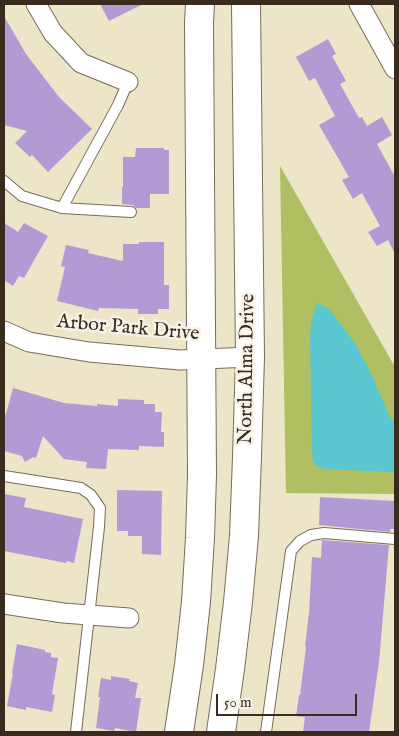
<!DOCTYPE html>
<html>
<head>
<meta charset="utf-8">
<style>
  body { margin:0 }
  #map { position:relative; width:399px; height:736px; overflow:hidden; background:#ece5c8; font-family:"IM FELL English",serif }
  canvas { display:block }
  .frame { position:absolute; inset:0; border:5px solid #3b2a1e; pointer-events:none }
  .scale { position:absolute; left:216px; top:694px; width:141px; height:22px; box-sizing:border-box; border:2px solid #3b2a1e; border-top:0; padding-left:6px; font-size:15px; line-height:18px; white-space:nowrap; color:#3b2a1e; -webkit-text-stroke:4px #f7f3e8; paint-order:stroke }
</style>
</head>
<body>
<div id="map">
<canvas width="399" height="736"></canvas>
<div class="frame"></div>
<div class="scale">50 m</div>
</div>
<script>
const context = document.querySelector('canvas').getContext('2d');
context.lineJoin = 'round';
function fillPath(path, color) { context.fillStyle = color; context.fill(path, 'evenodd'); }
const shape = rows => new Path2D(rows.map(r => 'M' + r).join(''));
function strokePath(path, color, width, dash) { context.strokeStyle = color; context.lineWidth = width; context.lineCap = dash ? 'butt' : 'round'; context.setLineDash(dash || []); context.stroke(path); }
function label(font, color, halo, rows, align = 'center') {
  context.font = font + ' "IM FELL English",serif'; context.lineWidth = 5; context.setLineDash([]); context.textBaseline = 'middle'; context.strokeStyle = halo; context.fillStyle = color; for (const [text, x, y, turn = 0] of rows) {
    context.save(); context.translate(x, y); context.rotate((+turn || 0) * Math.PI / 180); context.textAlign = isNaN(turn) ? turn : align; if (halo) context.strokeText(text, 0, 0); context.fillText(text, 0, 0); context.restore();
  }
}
const green = shape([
  [280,166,395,367,395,494,286,493]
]);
const water = shape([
  [317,303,329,309,354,342,369,369,389,415,395,424,395,472,326,469,315,466,312,456,310,340,311,322]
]);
const building = shape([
  [100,4,143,4,109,21],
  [4,16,26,54,59,97,92,129,48,172,32,155,30,157,15,143,27,131,4,125],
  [328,39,336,54,332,56,346,81,340,84,359,118,362,117,367,126,382,117,392,135,377,144,395,177,395,254,388,240,377,246,368,232,380,226,362,193,353,199,342,180,349,177,319,125,335,116,315,78,309,81,296,57],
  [136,148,164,148,164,150,169,150,169,194,150,194,150,208,136,208,133,205,122,204,122,187,123,187,123,157,135,157],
  [4,223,18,232,24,223,48,236,24,278,19,276,13,286,4,280],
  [139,242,164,242,164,285,169,285,169,309,158,309,158,314,138,314,138,309,99,308,98,311,57,301,65,267,61,266,66,245,89,250,88,253,123,261,123,244,139,244],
  [13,388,64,403,97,406,97,404,118,406,118,399,144,400,144,404,155,404,155,412,162,412,161,432,164,432,164,447,139,446,139,450,108,449,106,469,86,468,87,462,64,459,43,436,36,458,33,457,25,462,22,456,4,451,4,421],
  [117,490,162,491,161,555,142,554,142,536,128,536,128,531,117,531],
  [4,494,26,498,24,507,83,519,74,563,67,561,66,563,4,551],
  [320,497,395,501,394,529,390,529,390,532,319,525],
  [322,540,389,545,379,662,369,732,303,732,305,717,296,716,299,695,300,695,306,647,305,646,309,613,312,557,321,558],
  [17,644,45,650,45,652,51,653,51,657,58,658,52,694,55,695,52,712,26,707,26,710,7,706,13,673,12,673],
  [111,676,130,679,129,681,138,683,135,698,141,698,136,732,115,728,114,731,96,728,100,697,98,697,101,678,111,680]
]);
const service = shape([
  [4,181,22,196,62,208,131,212],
  [62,208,118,105,128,82],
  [4,476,81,488,91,495,100,508,99,527,76,732],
  [266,732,291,551,300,541,311,535,324,533,395,539]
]);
const minor = shape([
  [36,4,53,33,81,63,128,82],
  [359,4,395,69],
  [4,331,29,342,89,352,180,360,250,357],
  [4,604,63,613,129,618]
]);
const secondary = shape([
  [179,732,189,665,196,602,200,538,202,475,199,23,200,4],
  [221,732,230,669,238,602,244,536,247,457,250,357,246,4]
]);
const streetNames = [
  ["Arbor Park Drive",128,329,5],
  ["North Alma Drive",248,369,-89]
];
fillPath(green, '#b0bf61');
fillPath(water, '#59c6d0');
fillPath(building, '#b29bd4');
strokePath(service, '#796b5a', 12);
strokePath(minor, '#796b5a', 21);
strokePath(secondary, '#796b5a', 30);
strokePath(service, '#fff', 10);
strokePath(minor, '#fff', 19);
strokePath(secondary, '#fff', 28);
label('20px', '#3b2a1e', '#f7f3e8', streetNames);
</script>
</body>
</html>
